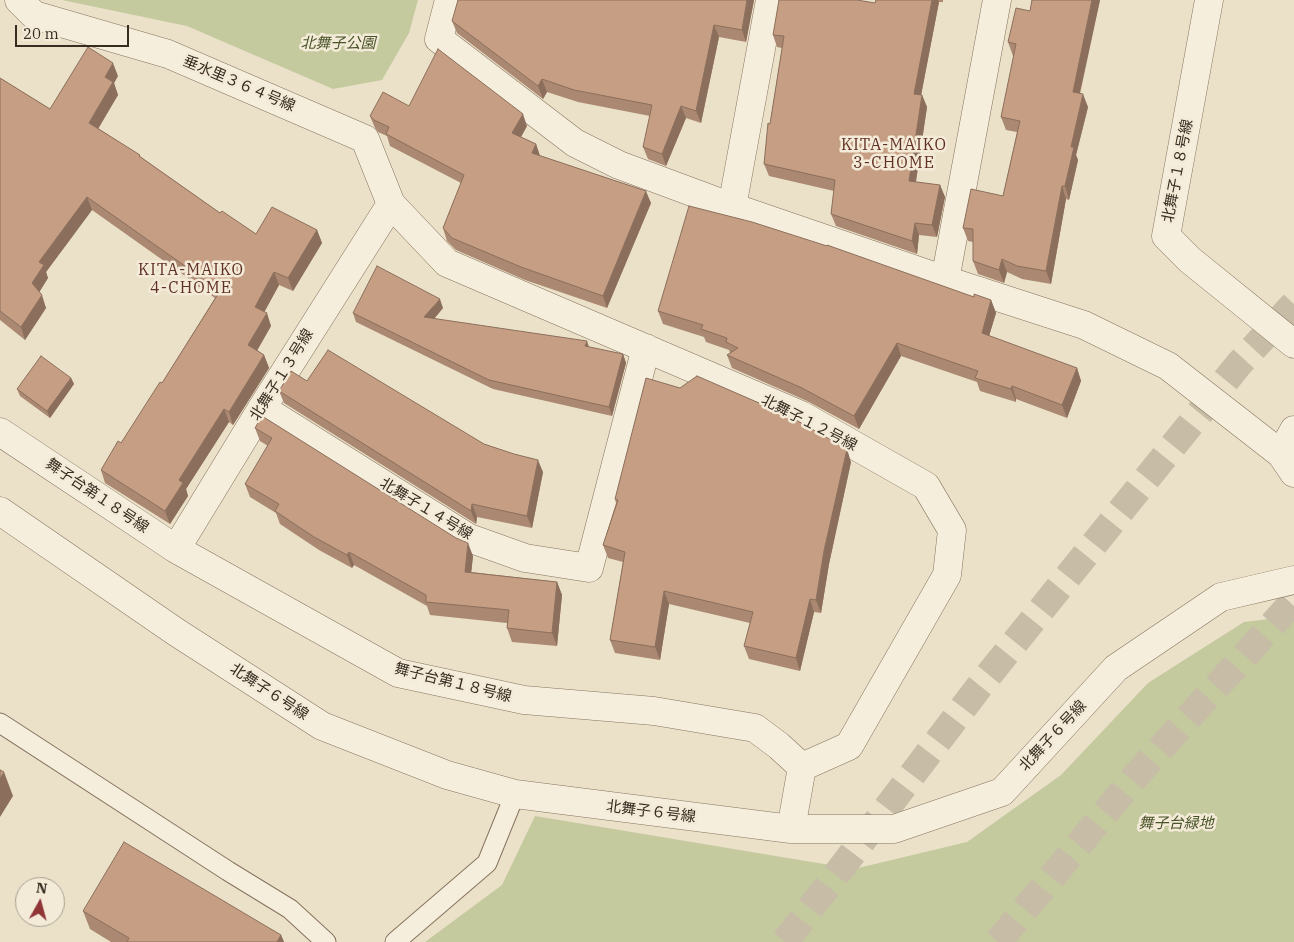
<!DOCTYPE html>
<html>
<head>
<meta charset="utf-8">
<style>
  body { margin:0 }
  #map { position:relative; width:1294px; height:942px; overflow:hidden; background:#ebe1c9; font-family:"IBM Plex Serif",serif }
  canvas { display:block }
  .north { position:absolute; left:15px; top:877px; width:50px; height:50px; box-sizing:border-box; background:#f3ebd8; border:1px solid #a89f8f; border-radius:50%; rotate:7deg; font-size:14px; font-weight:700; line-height:20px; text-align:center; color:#382c21 }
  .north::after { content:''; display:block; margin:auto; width:18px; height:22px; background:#903436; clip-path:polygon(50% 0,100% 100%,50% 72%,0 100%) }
  .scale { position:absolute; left:15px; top:25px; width:114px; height:22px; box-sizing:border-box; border:2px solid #382c21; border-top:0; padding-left:6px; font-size:15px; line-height:18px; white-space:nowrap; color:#382c21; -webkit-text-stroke:4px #f3ebd8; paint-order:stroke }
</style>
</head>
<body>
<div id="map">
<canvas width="1294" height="942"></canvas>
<div class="north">N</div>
<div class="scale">20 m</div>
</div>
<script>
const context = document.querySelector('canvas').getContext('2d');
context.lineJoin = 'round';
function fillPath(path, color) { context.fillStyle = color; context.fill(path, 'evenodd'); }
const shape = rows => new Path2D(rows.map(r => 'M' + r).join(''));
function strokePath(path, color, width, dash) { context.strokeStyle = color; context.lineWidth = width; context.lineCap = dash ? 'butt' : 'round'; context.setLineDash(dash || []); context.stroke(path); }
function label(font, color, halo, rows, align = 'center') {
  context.font = font + ' "IBM Plex Serif","Noto Sans JP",serif'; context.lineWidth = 5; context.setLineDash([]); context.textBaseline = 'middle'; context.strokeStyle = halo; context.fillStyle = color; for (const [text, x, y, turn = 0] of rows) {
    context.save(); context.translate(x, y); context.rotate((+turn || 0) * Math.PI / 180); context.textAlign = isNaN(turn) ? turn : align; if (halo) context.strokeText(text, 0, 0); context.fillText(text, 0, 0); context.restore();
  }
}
const green = shape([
  [62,0,418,0,409,33,382,80,333,89,187,26],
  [1294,616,1294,942,425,942,502,885,535,816,854,869,967,842,1061,775,1148,683,1244,622]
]);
const highwayTunnel = shape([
  [785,942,979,687,1239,364,1294,304],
  [998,942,1133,779,1294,601]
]);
const lane = shape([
  [0,723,228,871,290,909,326,942],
  [395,942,487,863,515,794]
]);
const street = shape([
  [19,0,34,15,168,54,365,139,391,204,447,263,801,415,926,486,952,530,947,575,849,746,802,767],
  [449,0,439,39,575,143,619,165,732,207,945,280,1084,325,1168,366,1281,454,1294,473],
  [1209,0,1166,236,1190,260,1294,344],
  [732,207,770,0],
  [945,280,997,0],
  [262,408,469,538,525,558,589,568,646,348],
  [0,432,176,549,398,673,524,700,654,711,755,728,779,746,802,767,791,829],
  [1281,454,1294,430],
  [0,511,176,632,322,726,447,775,515,794,791,829,894,829,1002,792,1116,668,1221,597,1294,580],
  [176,549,262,408,391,204]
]);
const wall = shape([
  [754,0,746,42,719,37,701,123,686,118,666,166,648,159,643,147,650,116,578,102,547,92,543,99,457,33,452,21],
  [876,0,943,0,943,2,939,2,921,95,922,95,927,107,916,182,940,185,945,197,937,237,919,235,917,254,836,226,831,214,834,191,769,176,764,164,770,124,782,48,777,47,773,35,875,3],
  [1032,0,1100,0,1080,94,1088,107,1076,155,1078,160,1069,200,1066,199,1051,284,1022,279,1007,272,1004,283,978,274,973,261,973,242,968,241,963,228,1003,196,1017,132,1006,130,1001,117,1014,56,1013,56,1008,42,1030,11],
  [118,76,114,83,118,95,98,128,141,157,220,213,256,234,317,230,322,243,293,291,279,285,264,312,271,326,257,350,264,355,269,368,233,425,229,422,186,489,188,496,170,524,105,483,101,470,121,443,162,383,215,298,189,280,188,278,92,210,46,272,48,278,39,292,46,308,25,340,0,320,0,78,50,109],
  [409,106,527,126,521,137,536,144,540,156,651,203,607,308,525,280,456,250,447,241,443,228,461,183,390,146,387,136,378,132,375,128,370,116],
  [974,297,991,300,996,313,989,336,1077,368,1081,381,1067,418,1016,399,1016,402,980,391,977,382,901,356,859,429,807,401,732,368,727,355,730,353,729,350,706,342,704,337,663,324,658,311],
  [443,308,434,319,589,347,623,354,626,363,612,416,493,389,356,322,353,313],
  [71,378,74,384,50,418,20,396,17,389],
  [307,381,484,444,543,472,532,528,477,517,476,524,284,403,279,391],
  [255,428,473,556,471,572,557,582,562,595,557,646,512,642,507,628,507,623,430,615,427,606,354,565,352,568,319,550,280,524,276,513,250,497,245,484,268,446,260,441],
  [851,462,829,564,821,613,814,612,800,671,749,659,744,646,750,623,669,604,660,660,615,653,610,640,623,562,608,558,603,545,616,503,615,499],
  [83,911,281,935,284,942,111,942,90,929]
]);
const shadedWall = shape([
  [747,0,754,0,746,42,742,30],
  [932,0,938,0,939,2,919,106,914,94],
  [1092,0,1100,0,1077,105,1073,92],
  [714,25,719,37,701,123,696,111],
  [113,63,118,76,114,83,118,95,94,136,89,123,105,77],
  [542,79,547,92,543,99,538,86],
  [1083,94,1088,107,1076,155,1078,160,1069,200,1065,186,1071,147],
  [922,95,927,107,914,193,909,181],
  [681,106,686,118,666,166,662,154],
  [523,114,527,126,516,146,512,133],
  [536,144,540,156,532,153],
  [940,185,945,197,937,237,932,225],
  [1062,186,1066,199,1051,284,1046,271],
  [646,191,651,203,607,308,603,296],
  [87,197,92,210,46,272,48,278,37,296,32,283,39,262],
  [915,223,919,235,917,254,912,241],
  [317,230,322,243,293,291,288,278],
  [1002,259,1007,272,1004,283,999,270],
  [274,272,279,285,260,320,255,307],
  [42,295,46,308,25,340,21,327],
  [440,299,443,308,428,326,424,317],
  [991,300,996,313,986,346,982,333],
  [267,313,271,326,253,358,248,345],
  [587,341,590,350,585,346],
  [897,343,901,356,859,429,854,416],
  [623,354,626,363,612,416,609,407],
  [264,355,269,368,233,425,229,412],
  [1077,368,1081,381,1067,418,1062,405],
  [71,378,74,384,50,418,47,411],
  [1012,386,1016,399,1016,402,1011,389],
  [224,409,229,422,186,489,188,496,170,524,165,511,179,480],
  [847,449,851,462,829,564,821,613,816,600,824,551],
  [538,460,543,472,532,528,527,516],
  [472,504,477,517,476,524,471,511],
  [468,543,473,556,470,585,465,572],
  [349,552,354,565,352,568,347,555],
  [557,582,562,595,557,646,552,633],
  [664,591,669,604,660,660,655,647],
  [810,599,814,612,800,671,796,658],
  [4,772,13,796,0,817,0,779],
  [281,935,284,942,277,942]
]);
const building = shape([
  [458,0,747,0,742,30,714,25,696,111,681,106,662,154,643,147,652,105,574,90,542,79,538,86,452,21,458,0],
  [779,0,857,0,875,3,876,0,932,0,914,94,922,95,909,181,940,185,932,225,915,223,912,241,831,214,835,180,764,164,768,123,770,124,784,36,773,35,779,0],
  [1032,0,1092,0,1073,92,1083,94,1071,147,1074,147,1065,186,1062,186,1046,271,1017,266,1002,259,999,270,973,261,973,229,963,228,971,189,1003,196,1020,121,1001,117,1016,44,1008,42,1016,8,1030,11,1032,0],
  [88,47,113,63,105,77,113,82,89,123,140,155,139,156,220,213,222,211,256,234,272,207,317,230,288,278,274,272,255,307,267,313,248,345,264,355,229,412,224,409,179,480,183,483,165,511,101,470,118,441,121,443,160,382,162,383,220,291,184,267,185,266,87,197,39,262,44,265,32,283,42,295,21,327,0,311,0,78,50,109,88,47],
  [438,49,523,114,512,133,536,144,532,153,646,191,603,296,521,267,452,238,443,228,464,175,386,134,389,127,374,120,370,116,383,92,409,106,438,49],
  [689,206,752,222,827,246,827,245,974,297,974,294,991,300,982,333,1077,368,1062,405,1012,386,1011,389,975,378,978,371,897,343,854,416,802,388,727,355,738,348,726,342,727,338,701,329,703,325,658,311,689,206],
  [377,266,440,299,424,317,587,341,585,346,623,354,609,407,489,380,353,313,377,266],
  [328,350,484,444,514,454,538,460,527,516,472,504,471,511,279,391,291,371,307,381,328,350],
  [41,356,71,378,47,411,17,389,41,356],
  [697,376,789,416,847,449,824,551,816,600,810,599,796,658,744,646,753,612,664,591,655,647,610,640,625,552,603,545,618,500,615,499,646,378,680,388,697,376],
  [262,416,456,538,468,543,465,572,557,582,552,633,507,628,509,610,426,602,426,595,349,552,347,555,314,537,275,511,279,504,245,484,272,438,255,428,262,416],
  [0,770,4,772,0,779,0,770],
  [124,842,281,935,277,942,127,942,129,938,83,911,124,842]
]);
const parkNames = [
  ["北舞子公園",338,44],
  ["舞子台緑地",1176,824]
];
const streetNames = [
  ["垂水里３６４号線",239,84,23],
  ["北舞子１８号線",1178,171,-79],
  ["北舞子１３号線",282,375,-58],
  ["北舞子１２号線",809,423,27],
  ["舞子台第１８号線",97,496,34],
  ["北舞子１４号線",426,509,31],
  ["舞子台第１８号線",453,683,14],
  ["北舞子６号線",269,692,33],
  ["北舞子６号線",1053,736,-47],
  ["北舞子６号線",651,812,7]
];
const neighbourhoodNames = [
  ["KITA-MAIKO",894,145],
  ["3-CHOME",894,163],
  ["KITA-MAIKO",191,270],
  ["4-CHOME",191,288]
];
fillPath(green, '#c4c99e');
strokePath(highwayTunnel, '#c7bda7', 28, [28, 14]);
strokePath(lane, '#86735f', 21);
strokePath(street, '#86735f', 29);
strokePath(lane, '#f6eedc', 19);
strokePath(street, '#f6eedc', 28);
fillPath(wall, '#aa8871');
fillPath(shadedWall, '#8b6f5c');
fillPath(building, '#c69e83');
strokePath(building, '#8b6f5c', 1);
label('italic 15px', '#49532a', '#f3ebd8', parkNames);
label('15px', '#382c21', '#f3ebd8', streetNames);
context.letterSpacing = '1px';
label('16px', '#613024', '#f3ebd8', neighbourhoodNames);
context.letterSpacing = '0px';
</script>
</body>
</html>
